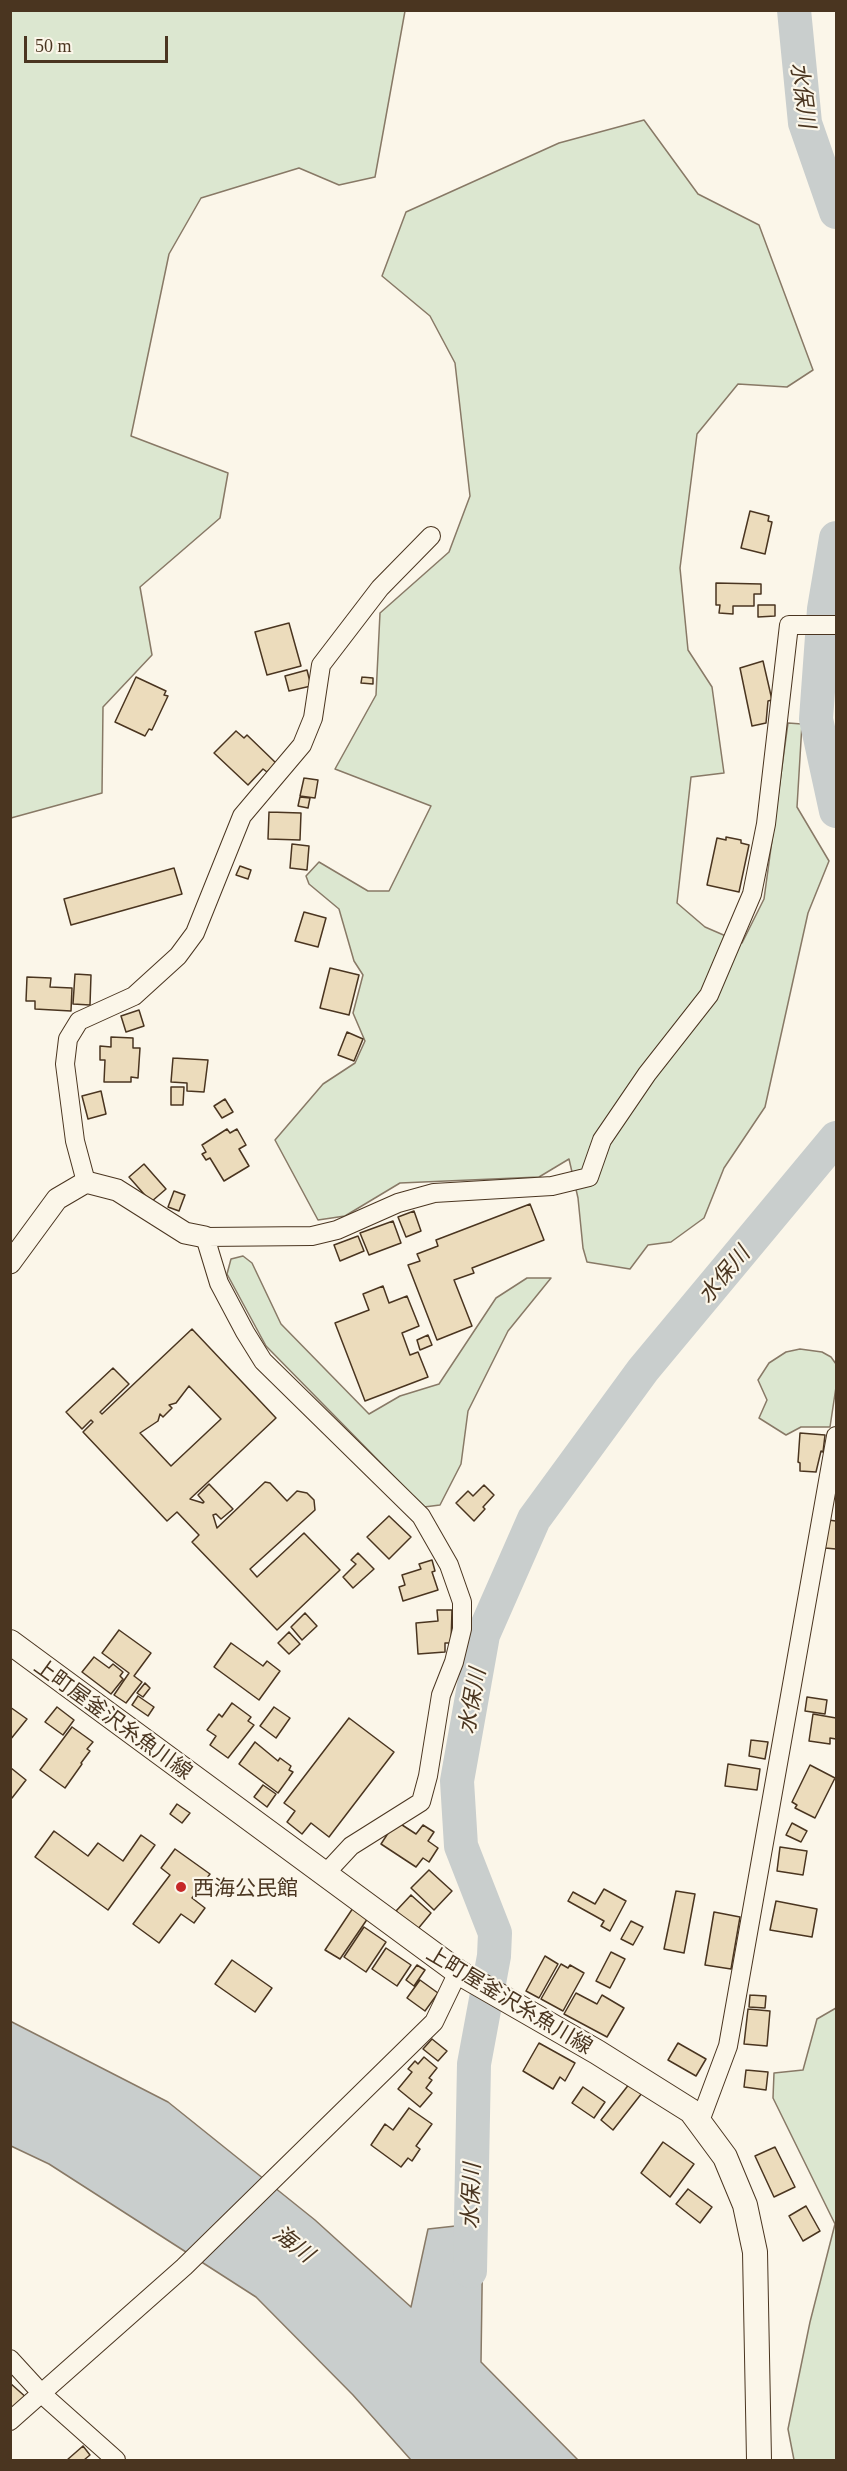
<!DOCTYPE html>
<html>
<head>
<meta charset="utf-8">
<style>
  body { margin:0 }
  #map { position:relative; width:847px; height:2471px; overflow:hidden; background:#fbf6e9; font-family:Georgia,serif }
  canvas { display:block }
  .frame { position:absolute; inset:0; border:12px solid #4a3520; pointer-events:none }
  .scale { position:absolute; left:24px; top:36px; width:144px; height:27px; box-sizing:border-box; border:3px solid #4a3520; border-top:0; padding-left:8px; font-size:18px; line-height:21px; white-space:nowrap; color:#4a3520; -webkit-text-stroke:4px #fbf6e9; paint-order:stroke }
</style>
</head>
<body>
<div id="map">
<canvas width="847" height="2471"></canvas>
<div class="frame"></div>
<div class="scale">50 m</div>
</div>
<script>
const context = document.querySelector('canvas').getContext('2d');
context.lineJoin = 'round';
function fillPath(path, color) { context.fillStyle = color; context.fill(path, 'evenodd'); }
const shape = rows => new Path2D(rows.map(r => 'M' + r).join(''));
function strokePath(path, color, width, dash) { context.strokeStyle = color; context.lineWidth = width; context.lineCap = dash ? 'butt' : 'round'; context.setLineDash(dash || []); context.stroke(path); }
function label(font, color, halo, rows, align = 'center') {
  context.font = font + ' Georgia,"Noto Sans JP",serif'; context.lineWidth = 4.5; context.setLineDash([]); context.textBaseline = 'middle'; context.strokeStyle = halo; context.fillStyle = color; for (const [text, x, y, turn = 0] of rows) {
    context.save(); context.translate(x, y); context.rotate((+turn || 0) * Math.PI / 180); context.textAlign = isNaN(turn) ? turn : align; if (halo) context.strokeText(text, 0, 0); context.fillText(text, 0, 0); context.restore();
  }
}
const green = shape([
  [11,10,405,11,375,177,339,185,299,168,201,198,169,254,131,436,228,473,220,518,140,587,152,655,103,707,102,793,11,818,11,10],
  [644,120,698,194,759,225,813,370,787,387,738,384,697,434,680,568,688,650,712,687,724,773,691,777,677,903,705,927,742,943,764,899,788,723,802,724,797,807,829,861,808,913,765,1107,724,1168,704,1218,671,1242,648,1245,630,1269,587,1262,583,1248,578,1198,569,1159,539,1177,400,1183,345,1216,318,1220,275,1140,323,1084,355,1063,365,1041,353,1013,363,975,354,961,339,909,309,884,306,876,319,862,368,891,389,891,431,806,335,769,376,695,380,613,449,552,470,496,455,363,430,316,382,276,406,212,559,143,644,120],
  [243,1256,252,1263,281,1324,369,1414,400,1396,439,1384,496,1298,527,1278,551,1278,508,1331,468,1411,461,1464,440,1505,424,1507,266,1346,227,1274,231,1259,243,1256],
  [800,1349,822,1352,831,1357,836,1364,836,1387,830,1427,801,1427,786,1435,759,1418,767,1400,758,1380,769,1363,786,1352,800,1349],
  [836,2008,836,2460,794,2460,788,2429,810,2322,835,2224,773,2098,774,2073,803,2070,817,2019,836,2008]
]);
const water = shape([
  [10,2021,168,2102,315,2220,411,2307,428,2229,483,2223,481,2362,578,2460,411,2460,353,2395,256,2297,49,2164,11,2146,10,2021]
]);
const river = shape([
  [794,10,805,123,836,212],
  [836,538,824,609,816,719,836,811],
  [470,2271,474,2064,494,1956,495,1933,461,1846,457,1781,483,1635,534,1519,643,1370,836,1138]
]);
const building = shape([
  [750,511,769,516,768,521,772,522,765,554,741,548,750,511],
  [716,583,761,584,761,594,754,594,754,606,733,606,733,614,719,613,720,605,716,605,716,583],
  [758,605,775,605,775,616,758,617,758,605],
  [289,623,301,666,267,675,255,632,289,623],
  [763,661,772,700,768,701,766,723,752,726,740,668,763,661],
  [307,670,311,686,289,691,285,676,307,670],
  [136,677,166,691,164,695,168,696,152,730,149,729,145,736,115,722,136,677],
  [362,677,373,678,373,684,361,683,362,677],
  [236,731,244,738,247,735,276,763,267,772,263,769,248,785,214,753,236,731],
  [304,778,318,780,315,798,300,796,304,778],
  [300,797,310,798,308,808,298,806,300,797],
  [269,812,301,813,300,840,268,839,269,812],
  [726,837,741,840,741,843,749,845,739,892,707,885,717,838,726,840,726,837],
  [292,844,309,846,307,870,290,868,292,844],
  [240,866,251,870,248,879,236,875,240,866],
  [174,868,182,894,71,925,64,899,174,868],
  [304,912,326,918,318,947,295,941,304,912],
  [330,968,359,975,349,1015,320,1008,330,968],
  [75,974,91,975,90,1005,73,1004,75,974],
  [27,977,51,978,50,987,72,988,71,1011,35,1009,35,1001,26,1001,27,977],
  [139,1010,144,1026,126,1032,121,1016,139,1010],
  [347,1032,363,1039,354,1061,338,1055,347,1032],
  [111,1037,133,1038,133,1048,140,1048,138,1078,131,1077,131,1082,104,1082,105,1060,100,1060,100,1046,111,1047,111,1037],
  [173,1058,208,1060,204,1092,187,1091,187,1083,171,1082,173,1058],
  [171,1087,184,1087,183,1105,171,1105,171,1087],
  [101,1091,106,1114,88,1119,82,1096,101,1091],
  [225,1099,233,1112,222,1118,214,1106,225,1099],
  [227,1129,230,1133,237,1129,246,1145,239,1149,249,1166,224,1181,210,1158,206,1160,202,1154,206,1152,202,1145,227,1129],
  [144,1164,166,1189,151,1202,129,1177,144,1164],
  [174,1191,185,1195,179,1211,168,1207,174,1191],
  [530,1204,544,1240,472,1268,474,1273,454,1280,472,1326,437,1340,408,1265,420,1261,417,1254,438,1246,436,1240,530,1204],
  [414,1211,421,1231,406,1237,398,1217,414,1211],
  [393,1221,401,1243,369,1255,360,1233,393,1221],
  [358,1236,364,1251,340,1261,334,1245,358,1236],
  [383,1286,389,1303,407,1296,419,1326,402,1333,410,1355,418,1352,428,1377,365,1401,335,1323,369,1310,363,1294,383,1286],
  [192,1329,276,1418,190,1499,203,1503,204,1502,198,1495,209,1484,233,1509,221,1519,216,1514,213,1515,217,1528,265,1482,270,1483,287,1501,297,1491,307,1493,314,1500,315,1510,250,1569,257,1577,304,1533,340,1570,277,1630,192,1542,199,1535,177,1512,167,1521,83,1432,93,1422,91,1420,82,1429,66,1412,113,1368,129,1384,100,1412,102,1414,192,1329],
  [189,1386,221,1419,171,1466,140,1433,158,1421,160,1414,163,1417,172,1408,169,1405,176,1403,189,1386],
  [428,1335,432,1345,420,1350,417,1340,428,1335],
  [800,1433,825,1435,823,1452,821,1451,816,1472,800,1471,800,1463,798,1462,800,1433],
  [484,1485,494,1495,483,1507,485,1509,474,1521,456,1503,468,1491,473,1496,484,1485],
  [389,1516,411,1537,389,1559,367,1537,389,1516],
  [828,1520,836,1521,836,1549,825,1548,828,1520],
  [358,1553,374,1569,353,1588,343,1577,356,1564,351,1560,358,1553],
  [432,1560,435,1571,432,1572,438,1590,403,1601,399,1587,405,1585,402,1575,421,1569,419,1564,432,1560],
  [437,1610,452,1610,451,1643,445,1643,445,1652,418,1654,416,1623,438,1621,437,1610],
  [305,1613,317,1626,302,1640,291,1627,305,1613],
  [119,1630,151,1653,134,1676,142,1682,126,1703,114,1695,129,1673,102,1653,119,1630],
  [289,1632,300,1644,289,1654,278,1643,289,1632],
  [231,1643,263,1666,267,1661,280,1671,259,1700,214,1667,231,1643],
  [94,1657,109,1668,113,1664,123,1672,120,1676,123,1679,111,1694,82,1672,94,1657],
  [145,1683,150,1688,143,1697,137,1693,145,1683],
  [138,1696,154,1707,148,1716,132,1705,138,1696],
  [807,1697,827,1700,825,1714,805,1711,807,1697],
  [232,1703,251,1717,248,1721,254,1725,228,1758,210,1745,216,1736,207,1730,219,1714,222,1717,232,1703],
  [10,1707,27,1719,10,1740,10,1707],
  [57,1707,74,1720,63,1735,45,1722,57,1707],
  [274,1707,290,1718,276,1738,260,1726,274,1707],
  [813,1714,836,1718,836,1739,830,1738,830,1744,809,1741,813,1714],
  [349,1718,394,1752,329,1837,311,1823,302,1834,287,1822,295,1811,284,1803,349,1718],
  [72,1727,93,1742,87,1749,90,1751,81,1763,82,1764,65,1788,40,1770,72,1727],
  [751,1740,768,1742,765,1759,749,1756,751,1740],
  [255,1742,278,1761,280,1758,291,1766,289,1770,293,1772,278,1793,239,1764,255,1742],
  [728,1764,760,1769,757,1790,725,1786,728,1764],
  [810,1765,835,1778,815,1818,795,1808,797,1805,792,1802,810,1765],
  [11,1768,26,1780,12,1798,10,1797,11,1768],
  [263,1785,276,1794,267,1807,254,1797,263,1785],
  [177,1804,190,1813,182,1823,170,1814,177,1804],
  [396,1821,416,1834,423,1825,434,1832,428,1841,438,1848,429,1862,423,1858,416,1867,381,1844,396,1821],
  [792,1823,807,1831,801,1842,786,1835,792,1823],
  [54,1831,88,1856,98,1843,123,1861,141,1835,155,1845,108,1910,35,1857,54,1831],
  [780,1847,807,1851,803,1875,777,1871,780,1847],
  [175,1849,210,1874,192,1898,205,1908,194,1923,181,1914,159,1943,133,1924,170,1875,161,1868,175,1849],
  [429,1870,452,1891,434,1910,411,1888,429,1870],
  [604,1889,626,1901,610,1931,601,1926,604,1921,568,1901,573,1892,595,1904,604,1889],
  [676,1891,695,1894,684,1953,664,1949,676,1891],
  [411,1895,431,1913,417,1930,396,1911,411,1895],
  [776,1901,817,1909,812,1937,770,1930,776,1901],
  [353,1908,368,1918,340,1959,325,1950,353,1908],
  [714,1912,740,1917,731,1969,705,1965,714,1912],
  [631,1921,643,1927,633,1945,621,1939,631,1921],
  [364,1927,386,1942,366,1972,344,1957,364,1927],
  [386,1948,411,1965,397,1986,372,1969,386,1948],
  [611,1952,625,1959,610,1988,596,1981,611,1952],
  [545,1956,558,1964,539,1998,526,1991,545,1956],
  [232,1960,272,1988,255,2012,215,1984,232,1960],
  [561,1964,568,1968,570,1965,584,1973,563,2011,541,1999,561,1964],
  [417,1965,425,1970,414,1986,406,1980,417,1965],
  [420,1980,438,1993,425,2011,407,1998,420,1980],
  [576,1993,597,2004,602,1995,624,2008,607,2037,564,2014,576,1993],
  [750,1995,766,1996,765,2008,749,2007,750,1995],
  [748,2009,770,2011,767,2046,744,2044,748,2009],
  [432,2039,447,2051,438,2061,423,2049,432,2039],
  [539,2043,575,2063,565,2081,560,2077,553,2089,523,2071,539,2043],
  [678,2043,706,2059,696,2076,668,2060,678,2043],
  [424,2057,437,2068,429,2078,432,2080,426,2088,432,2093,420,2107,398,2089,412,2072,408,2069,415,2061,418,2064,424,2057],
  [746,2070,768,2072,766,2090,744,2087,746,2070],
  [630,2083,642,2093,613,2130,601,2120,630,2083],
  [583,2087,605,2102,594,2118,572,2103,583,2087],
  [409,2108,432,2124,416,2146,420,2149,412,2161,408,2158,401,2167,371,2145,385,2124,393,2130,409,2108],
  [663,2142,694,2164,670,2197,641,2173,663,2142],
  [775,2147,795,2187,774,2197,755,2156,775,2147],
  [688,2189,712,2207,700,2223,676,2204,688,2189],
  [806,2206,820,2231,803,2241,789,2216,806,2206],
  [10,2383,28,2399,10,2415,10,2383],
  [83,2446,90,2455,84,2460,67,2460,83,2446]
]);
const minor = shape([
  [86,1182,75,1141,65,1064,68,1039,79,1021,134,996,178,956,195,933,242,816,302,745,313,718,321,665,380,588,431,536],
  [325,1874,351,1846,421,1802,428,1776,441,1695,454,1662,462,1629,462,1602,449,1565,421,1516,263,1361,245,1332,219,1283,205,1237,312,1236,337,1230,398,1203,434,1193,552,1186,589,1177,602,1140,647,1074,709,995,752,894,766,824,789,625,836,625],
  [700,2121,728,2046,836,1436],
  [10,2359,43,2395,116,2460],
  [10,2421,184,2267,434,2022,458,1972]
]);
const tertiary = shape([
  [10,1263,57,1199,86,1182,117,1190,185,1233,205,1237]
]);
const secondary = shape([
  [10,1642,458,1972,597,2052,691,2111,725,2157,745,2205,755,2252,759,2460]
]);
const markers = [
  [181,1887,6,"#c62828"]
];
const streetNames = [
  ["上町屋釜沢糸魚川線",114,1718,36],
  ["上町屋釜沢糸魚川線",510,1999,31]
];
const poiNames = [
  ["西海公民館",193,1887]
];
const waterNames = [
  ["水保川",804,95,82],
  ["水保川",723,1274,-50],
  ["水保川",471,1701,-80],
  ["水保川",470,2196,-88],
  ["海川",294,2243,37]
];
fillPath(green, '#dce7d0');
strokePath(green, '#887966', 1.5);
fillPath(water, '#c9cecd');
strokePath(water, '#887966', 1.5);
strokePath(river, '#c9cecd', 34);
fillPath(building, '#ecdcbc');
strokePath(building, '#4a3520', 1.5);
strokePath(minor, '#4a3520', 20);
strokePath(tertiary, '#4a3520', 23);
strokePath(secondary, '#4a3520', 26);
strokePath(minor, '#fbf6e9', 18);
strokePath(tertiary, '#fbf6e9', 21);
strokePath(secondary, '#fbf6e9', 24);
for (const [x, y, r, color] of markers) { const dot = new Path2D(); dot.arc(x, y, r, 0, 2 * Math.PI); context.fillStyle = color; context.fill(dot); strokePath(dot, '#fbf6e9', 2); }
label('21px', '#4a3520', '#fbf6e9', streetNames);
label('21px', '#4a3520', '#fbf6e9', poiNames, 'left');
label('italic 22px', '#4a3520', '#fbf6e9', waterNames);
</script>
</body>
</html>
